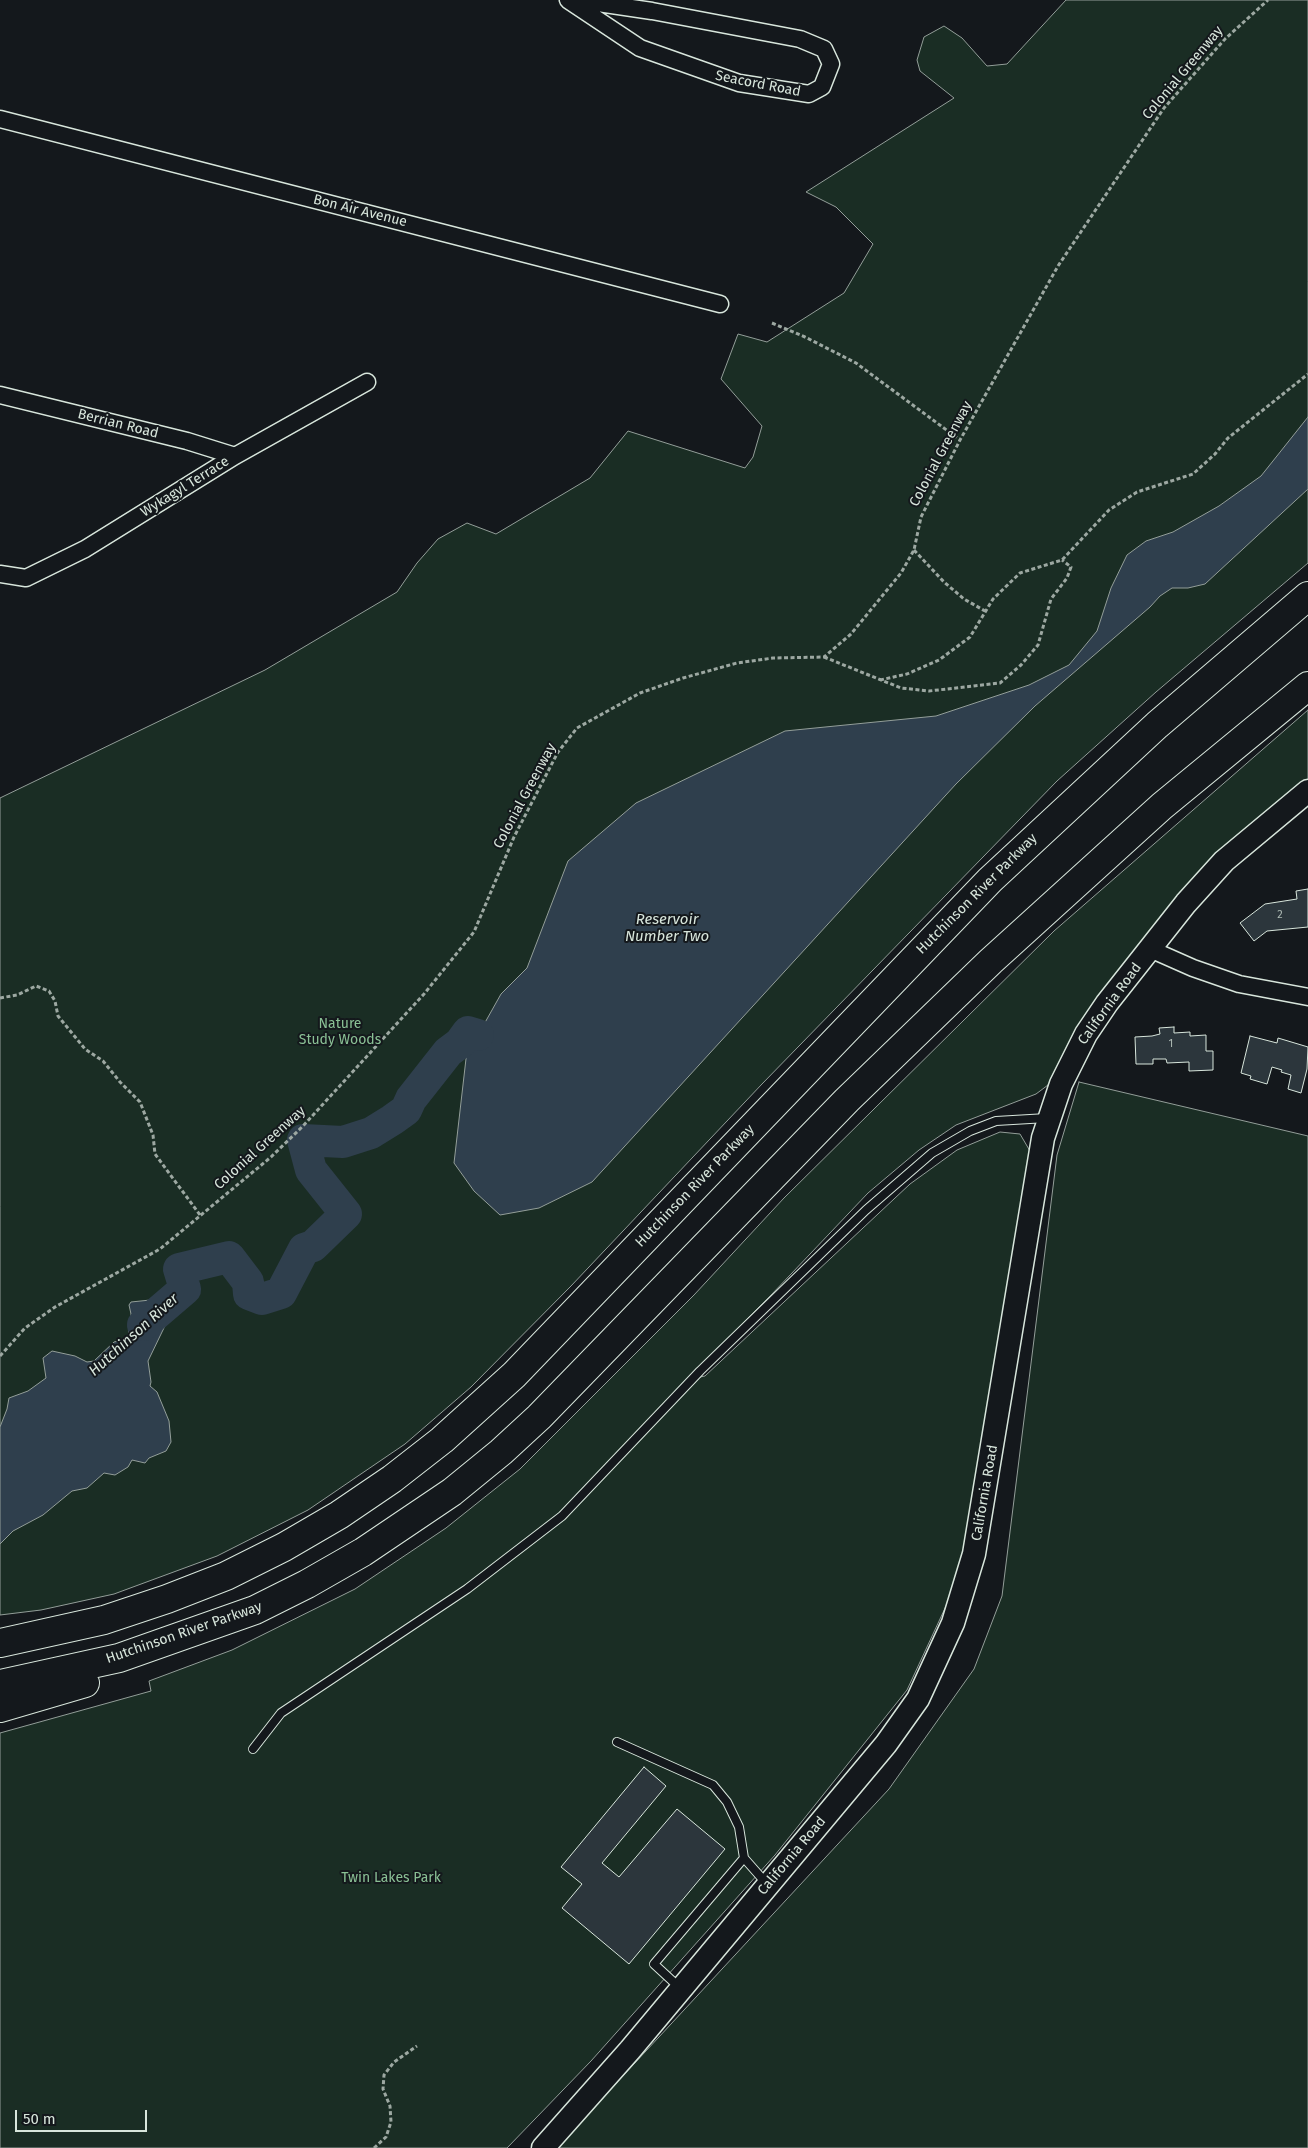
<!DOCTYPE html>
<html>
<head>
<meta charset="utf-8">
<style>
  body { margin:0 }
  #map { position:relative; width:1308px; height:2148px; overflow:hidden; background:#14181c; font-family:"Fira Sans",sans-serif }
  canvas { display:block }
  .scale { position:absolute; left:15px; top:2110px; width:132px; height:22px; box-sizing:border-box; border:2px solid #d8e6dc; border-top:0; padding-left:6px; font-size:15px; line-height:18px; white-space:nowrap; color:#d8e6dc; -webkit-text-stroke:4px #14181c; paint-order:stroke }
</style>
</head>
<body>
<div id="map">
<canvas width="1308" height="2148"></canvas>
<div class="scale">50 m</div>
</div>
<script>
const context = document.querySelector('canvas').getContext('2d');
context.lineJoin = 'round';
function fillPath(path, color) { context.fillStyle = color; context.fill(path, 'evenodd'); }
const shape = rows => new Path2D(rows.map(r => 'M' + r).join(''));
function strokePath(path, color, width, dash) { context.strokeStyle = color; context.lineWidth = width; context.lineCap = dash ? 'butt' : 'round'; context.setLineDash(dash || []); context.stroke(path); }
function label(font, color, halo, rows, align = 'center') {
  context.font = font + ' "Fira Sans",sans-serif'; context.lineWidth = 4; context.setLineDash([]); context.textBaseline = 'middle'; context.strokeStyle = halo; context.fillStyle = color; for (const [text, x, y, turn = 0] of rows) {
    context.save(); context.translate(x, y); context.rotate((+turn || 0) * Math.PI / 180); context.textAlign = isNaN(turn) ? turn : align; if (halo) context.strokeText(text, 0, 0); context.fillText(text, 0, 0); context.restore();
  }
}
const green = shape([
  [1066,0,1308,0,1308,563,1156,692,1057,781,762,1084,571,1286,471,1387,405,1444,308,1510,217,1556,114,1594,41,1610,0,1615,0,798,265,670,397,592,417,563,438,539,467,523,496,534,590,478,628,431,745,468,753,457,762,426,721,379,738,334,767,342,844,293,873,244,836,207,806,192,954,98,920,71,917,60,924,37,944,26,962,38,987,66,1007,64,1066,0],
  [1308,710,1308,781,1241,834,1193,878,1092,1010,1048,1085,1036,1094,956,1125,919,1150,868,1193,772,1294,686,1380,705,1376,910,1184,957,1150,1000,1132,1020,1134,1030,1151,968,1536,953,1591,907,1690,775,1855,591,2061,507,2148,0,2148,0,1733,151,1691,149,1681,232,1650,355,1589,446,1528,520,1469,694,1295,784,1198,1054,931,1308,710],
  [1079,1082,1308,1136,1308,2148,556,2148,889,1789,974,1669,1002,1596,1057,1155,1079,1082]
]);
const water = shape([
  [1308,417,1308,489,1205,584,1188,588,1172,588,1160,596,1150,607,1035,706,956,784,592,1182,539,1208,500,1215,474,1191,454,1163,467,1050,478,1035,501,994,527,968,568,861,636,803,785,731,936,716,1029,685,1069,665,1097,631,1111,588,1127,555,1146,541,1173,532,1219,506,1261,476,1308,417],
  [170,1295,175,1296,176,1303,148,1361,151,1382,150,1386,157,1392,169,1421,171,1442,166,1451,149,1458,145,1463,132,1460,128,1467,115,1475,104,1473,87,1488,72,1491,43,1515,13,1531,0,1544,0,1427,7,1409,9,1398,28,1391,46,1378,43,1358,52,1351,75,1356,87,1362,94,1361,114,1342,128,1339,131,1314,129,1305,131,1302,160,1299,170,1295]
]);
const river = shape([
  [143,1325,185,1289,179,1269,229,1257,248,1282,249,1294,262,1299,281,1293,304,1249,313,1246,346,1214,311,1170,303,1140,343,1142,371,1133,392,1120,406,1110,411,1099,448,1052,460,1043,468,1032,478,1035]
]);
const building = shape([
  [1308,889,1308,927,1267,931,1254,941,1240,923,1265,904,1297,899,1296,891,1308,889],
  [1174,1027,1174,1033,1190,1032,1190,1036,1206,1035,1206,1051,1213,1051,1213,1070,1189,1071,1189,1062,1167,1063,1166,1059,1153,1059,1153,1064,1136,1064,1135,1037,1152,1036,1160,1034,1159,1028,1174,1027],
  [1250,1036,1277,1043,1278,1038,1308,1047,1307,1069,1301,1093,1288,1089,1291,1075,1281,1072,1282,1070,1272,1067,1267,1084,1250,1079,1251,1076,1241,1073,1250,1036],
  [644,1767,666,1786,602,1863,619,1877,677,1809,725,1849,629,1964,562,1908,582,1884,561,1867,644,1767]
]);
const path = shape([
  [772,323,805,337,856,363,960,440],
  [914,550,944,582,964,599,985,611],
  [824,657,901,688,929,691,1000,683,1021,665,1038,645,1051,599,1067,578,1071,567,1062,560],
  [880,680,907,674,939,660,970,637,993,599,1020,573,1062,560,1109,510,1137,492,1193,474,1215,454,1228,438,1308,374],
  [0,998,17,995,36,986,49,991,55,1001,58,1016,85,1049,103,1061,120,1082,140,1102,153,1135,155,1154,200,1215],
  [0,1356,25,1328,55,1307,160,1249,271,1157,303,1126,424,994,474,932,514,837,558,752,577,728,640,693,683,678,737,663,773,658,824,657,851,634,901,573,914,550,921,517,960,440,1058,266,1164,108,1225,39,1268,0],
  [374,2148,386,2137,391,2122,390,2106,383,2089,384,2075,394,2062,417,2046]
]);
const service = shape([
  [617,1742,713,1785,727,1802,739,1827,744,1858],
  [253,1749,281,1713,467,1589,562,1516,700,1371,866,1210,932,1153,970,1131,996,1121,1047,1118],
  [680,1988,654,1964,744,1858,766,1883]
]);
const minor = shape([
  [568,0,640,48,739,83,809,94,822,87,831,64,824,49,800,39,652,11,578,0],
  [0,119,720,304],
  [0,395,187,441,235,456],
  [0,574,26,578,85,549,235,456,367,382],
  [1150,949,1193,968,1239,984,1308,997]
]);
const secondary = shape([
  [543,2148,630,2050,886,1744,918,1699,953,1623,974,1554,1043,1138,1061,1084,1086,1034,1107,1003,1186,903,1224,861,1308,791]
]);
const motorway = shape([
  [0,1643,104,1620,167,1599,226,1576,284,1547,339,1515,392,1479,442,1440,514,1375,990,880,1157,725,1308,596],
  [0,1684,119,1658,255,1610,307,1584,363,1552,452,1492,501,1452,539,1417,847,1100,991,961,1162,806,1308,686],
  [0,1708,85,1683]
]);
const numberNames = [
  ["2",1280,915],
  ["1",1171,1044]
];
const streetNames = [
  ["Colonial Greenway",1183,73,-50],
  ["Seacord Road",758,84,11],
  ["Bon Air Avenue",360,211,14],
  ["Berrian Road",118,424,14],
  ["Colonial Greenway",941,454,-62],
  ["Wykagyl Terrace",185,487,-32],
  ["Colonial Greenway",525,796,-62],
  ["Hutchinson River Parkway",977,894,-45],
  ["California Road",1110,1004,-54],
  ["Colonial Greenway",260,1148,-42],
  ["Hutchinson River Parkway",695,1186,-46],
  ["California Road",985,1493,-80],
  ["Hutchinson River Parkway",184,1633,-19],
  ["California Road",792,1856,-50]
];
const parkNames = [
  ["Nature",340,1024],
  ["Study Woods",340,1040],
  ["Twin Lakes Park",391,1878]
];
const waterNames = [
  ["Reservoir",667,920],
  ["Number Two",667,937],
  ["Hutchinson River",134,1335,-42]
];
fillPath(green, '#1a2d24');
strokePath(green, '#939e99', 1);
fillPath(water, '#2f3f4d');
strokePath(water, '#939e99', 1);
strokePath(river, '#2f3f4d', 32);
fillPath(building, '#2c363c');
strokePath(building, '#d8e6dc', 1);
strokePath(service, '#d8e6dc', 10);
strokePath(minor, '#d8e6dc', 19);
strokePath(secondary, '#d8e6dc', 25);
strokePath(motorway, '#d8e6dc', 30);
strokePath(path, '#9da8a2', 3, [4, 2.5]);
strokePath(service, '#14181c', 8);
strokePath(minor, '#14181c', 16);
strokePath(secondary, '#14181c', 22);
strokePath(motorway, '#14181c', 28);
label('11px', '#adbab4', null, numberNames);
label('14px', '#d8e6dc', '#14181c', streetNames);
label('14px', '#8ac095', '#14181c', parkNames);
label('italic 15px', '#d8e6dc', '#14181c', waterNames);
</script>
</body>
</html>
